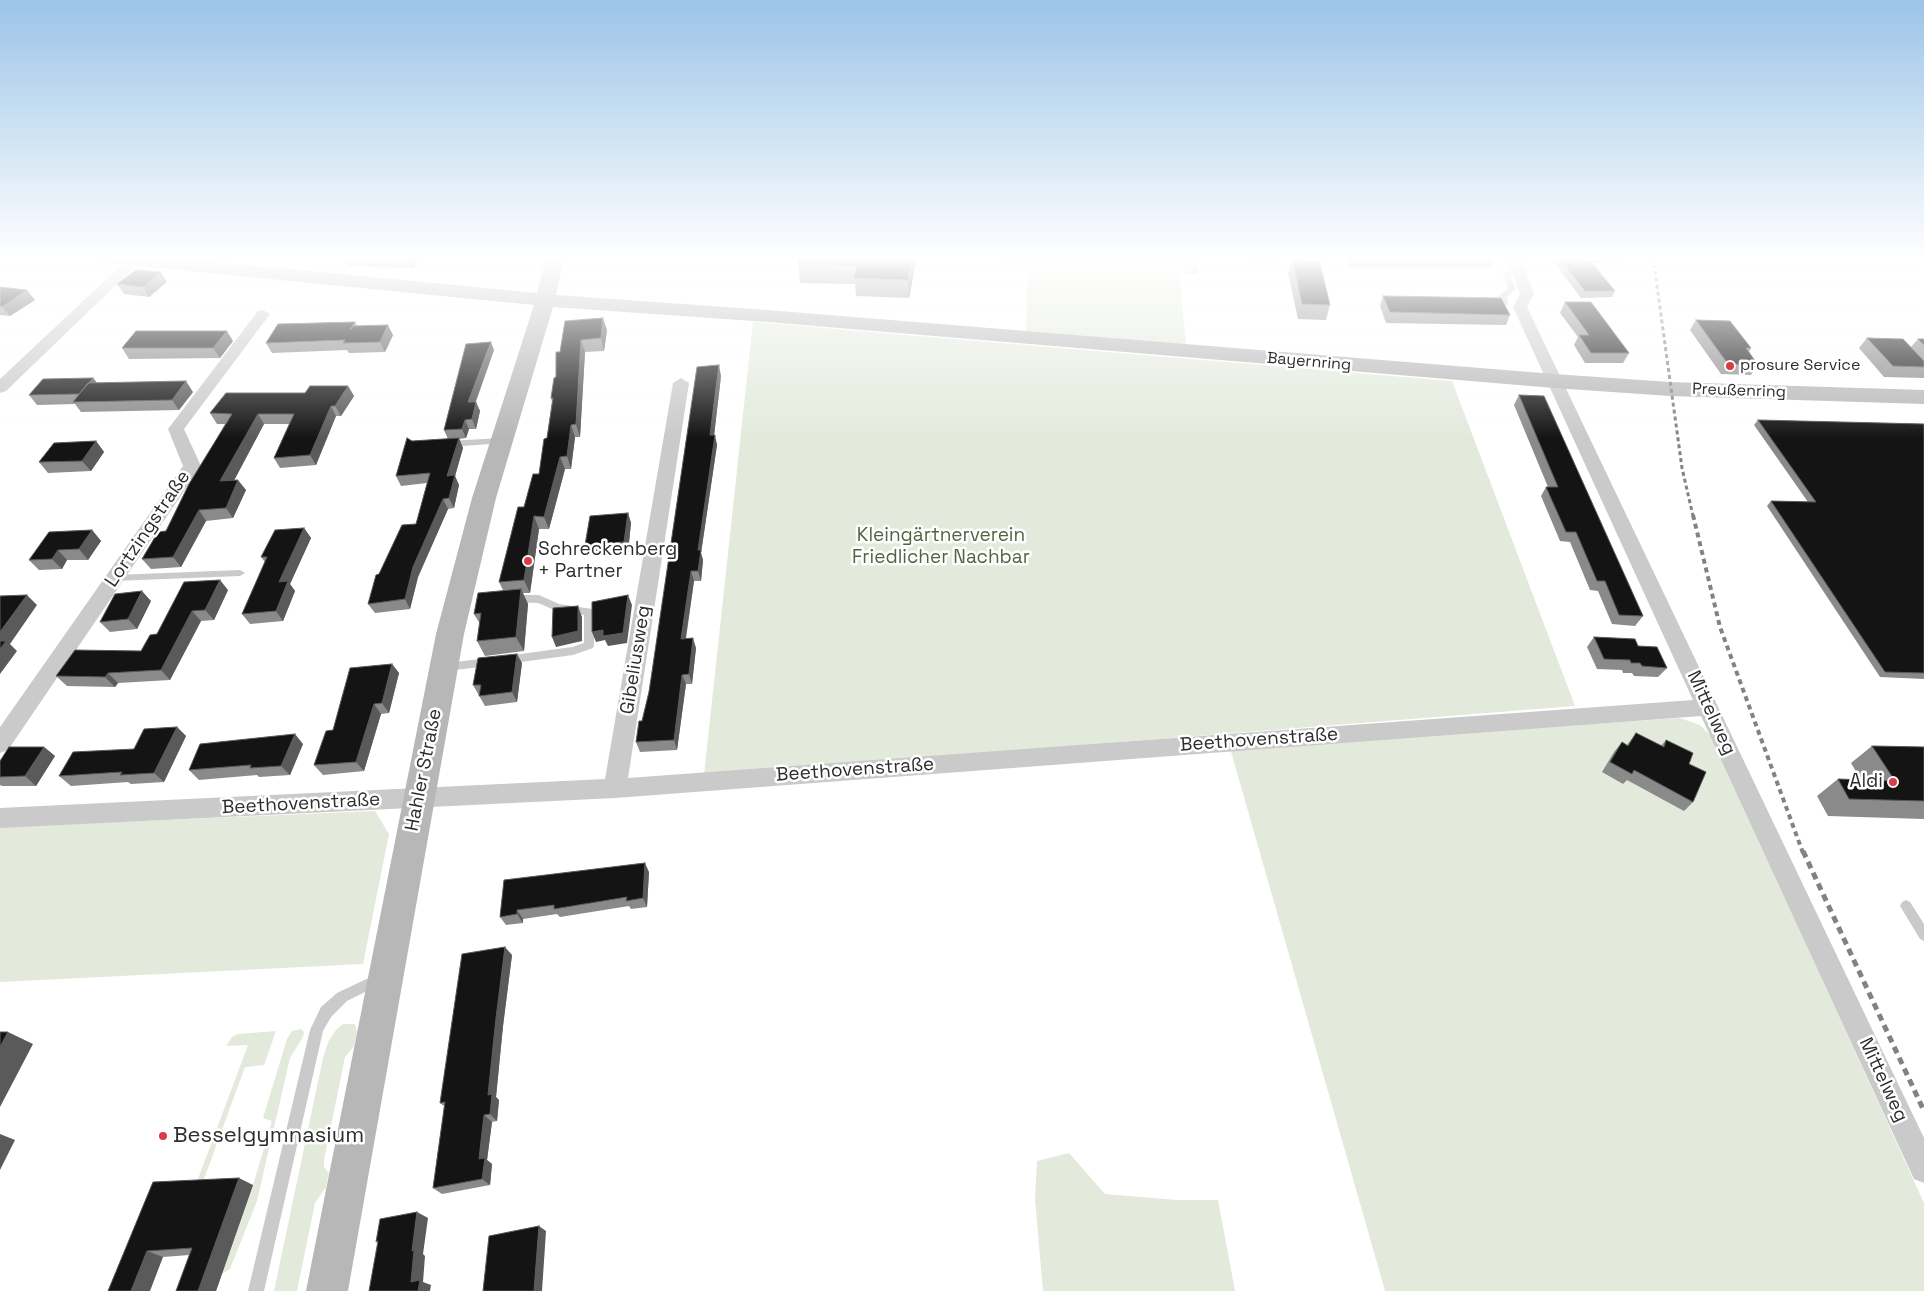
<!DOCTYPE html>
<html>
<head>
<meta charset="utf-8">
<style>
  body { margin:0 }
  canvas { display:block; background:#fff }
</style>
</head>
<body>
<canvas width="1924" height="1291"></canvas>
<script>
const context = document.querySelector('canvas').getContext('2d');
context.lineJoin = 'round';
function fillPath(path, color) { context.fillStyle = color; context.fill(path, 'evenodd'); }
const shape = rows => new Path2D(rows.map(r => 'M' + r).join(''));
function strokePath(path, color, width, dash) { context.strokeStyle = color; context.lineWidth = width; context.lineCap = dash ? 'butt' : 'round'; context.setLineDash(dash || []); context.stroke(path); }
function label(font, color, halo, rows, align = 'center') {
  context.font = font + ' "Space Grotesk",sans-serif'; context.lineWidth = 5; context.setLineDash([]); context.textBaseline = 'middle'; context.strokeStyle = halo; context.fillStyle = color; for (const [text, x, y, turn = 0] of rows) {
    context.save(); context.translate(x, y); context.rotate((+turn || 0) * Math.PI / 180); context.textAlign = isNaN(turn) ? turn : align; if (halo) context.strokeText(text, 0, 0); context.fillText(text, 0, 0); context.restore();
  }
}
const green = shape([
  [994,257,1178,257,1186,345,1026,331,1028,264,993,261],
  [753,322,1452,381,1575,706,704,775],
  [1680,718,1700,725,1712,737,1924,1203,1924,1291,1385,1291,1230,748],
  [375,811,389,834,363,964,0,982,0,827],
  [343,1024,355,1024,357,1033,354,1046,345,1057,324,1160,324,1167,329,1173,326,1187,315,1203,297,1291,274,1291,323,1058,329,1040,336,1030],
  [301,1029,304,1032,303,1037,290,1058,257,1201,230,1269,222,1274,253,1185,272,1121,263,1118,287,1039,292,1031],
  [276,1031,264,1065,245,1067,204,1179,198,1179,248,1045,226,1046,232,1037,238,1034],
  [1069,1153,1105,1194,1177,1200,1218,1200,1235,1291,1043,1291,1035,1199,1037,1161]
]);
const lane = shape([
  [1504,272,1518,271,1521,273,1518,275,1510,275,1516,289,1507,297,1508,304,1504,306,1500,304,1499,296,1508,288,1503,273,1504,272],
  [502,438,505,439,505,443,448,447,444,444,448,441,502,438],
  [240,570,245,573,240,576,115,581,110,578,115,575,240,570],
  [513,595,539,595,559,604,592,609,594,612,594,645,593,648,573,655,506,664,502,663,501,660,502,657,506,656,572,647,584,643,584,615,557,611,538,603,510,602,508,599,510,596,513,595],
  [489,658,493,659,494,662,493,665,489,666,447,671,443,670,442,667,443,664,447,663,489,658],
  [1906,900,1910,902,1924,924,1924,941,1920,939,1900,906,1902,902,1906,900],
  [379,973,383,975,385,979,383,983,347,1001,331,1017,323,1031,264,1291,248,1291,310,1030,321,1007,337,993,379,973]
]);
const street = shape([
  [130,257,141,257,143,259,6,391,0,393,0,379,130,257],
  [1182,257,1196,257,1198,271,1196,274,1186,274,1182,257],
  [1506,257,1520,257,1534,294,1527,307,1924,1138,1924,1183,1914,1179,1701,716,615,798,0,828,0,808,605,779,673,383,681,378,689,383,628,778,1693,700,1513,307,1520,294,1506,257],
  [263,310,270,314,184,429,201,466,8,750,0,753,0,727,183,466,168,429,258,311,263,310]
]);
const secondary = shape([
  [99,257,165,257,537,293,546,257,564,257,556,295,768,310,1554,374,1670,382,1924,390,1924,404,1670,396,1554,388,768,322,553,307,496,498,464,634,348,1291,306,1291,436,634,472,498,534,305,108,263,101,261,99,257]
]);
const railFar2 = shape([
  [1653,257,1682,468,1693,516]
]);
const railFar1 = shape([
  [1693,515,1720,627,1803,853]
]);
const rail = shape([
  [1803,851,1924,1111]
]);
const wall = shape([
  [344,257,421,257,413,268,349,266],
  [800,257,917,257,909,298,856,296,855,284,800,283,798,264],
  [1249,257,1276,257,1275,263,1250,262],
  [1345,257,1495,257,1491,267,1350,267],
  [1550,257,1642,257,1593,263,1615,291,1612,297,1581,298],
  [1292,258,1330,305,1326,320,1298,319,1288,273],
  [167,282,149,297,124,294,117,284],
  [0,287,35,300,10,316,0,315],
  [1383,296,1510,315,1506,325,1386,323,1380,306],
  [1565,302,1629,353,1623,363,1585,363,1574,345,1578,337,1560,313],
  [1696,320,1751,348,1749,352,1758,365,1751,375,1721,374,1690,330],
  [565,321,607,330,604,351,585,352,580,437,575,437,571,469,565,469,549,529,539,529,530,593,523,593,528,604,524,651,485,656,477,641,480,624,474,614,503,590,499,582,524,507,539,474,547,438,552,402,551,398,556,377],
  [355,322,357,326,393,335,385,352,349,353,347,350,272,353,266,343],
  [1867,338,1911,347,1918,339,1924,339,1924,378,1884,377,1859,348],
  [233,341,220,358,129,359,122,348],
  [494,350,476,402,480,411,476,429,469,429,466,438,459,439,463,448,455,476,459,485,454,508,448,509,418,577,410,609,375,613,368,604,379,574,416,524,427,483,401,486,396,476,412,441,448,439,444,430],
  [721,376,714,435,717,445,701,553,703,560,701,581,694,581,686,639,696,648,692,684,686,684,677,750,640,752,636,742,642,721],
  [93,378,97,383,193,392,179,410,81,412,75,404,37,405,29,395],
  [348,386,354,396,341,416,336,416,316,465,280,468,274,458,289,424,264,424,234,480,246,490,233,518,206,521,181,567,151,569,142,559,166,531,225,424,217,424,210,413,305,393],
  [1519,395,1643,616,1635,626,1612,624,1598,591,1590,590,1570,542,1560,541,1541,496,1546,487,1548,487,1514,405],
  [1758,420,1924,424,1924,679,1880,677,1767,506,1771,501,1808,502,1754,425],
  [96,441,104,452,91,471,48,473,39,462],
  [628,513,631,523,628,552,589,555,585,545],
  [304,528,311,538,290,584,295,591,283,621,250,624,242,614,265,562,261,557],
  [92,530,101,541,88,560,67,560,62,569,39,570,29,560],
  [184,582,228,590,214,620,201,621,170,680,118,683,115,687,67,686,56,676,141,651,157,634],
  [151,601,137,629,110,632,100,622],
  [1594,637,1638,646,1667,668,1658,677,1634,676,1632,673,1623,673,1622,670,1597,669,1587,647],
  [522,663,517,702,485,706,473,685],
  [392,664,399,673,389,713,381,714,364,771,323,775,314,765,333,730],
  [177,727,186,736,164,782,131,784,128,782,71,786,59,776,134,749],
  [1636,733,1661,746,1666,740,1689,764,1693,802,1684,811,1627,780,1623,784,1602,772,1614,752,1622,742,1627,745],
  [303,744,290,775,259,777,257,775,199,780,189,770],
  [1872,746,1924,747,1924,819,1828,816,1817,796,1838,779,1861,780,1851,763],
  [44,747,55,756,36,786,2,786,0,785,0,761],
  [649,872,647,907,631,909,629,906,560,917,557,914,523,919,523,923,506,925,500,917,504,880],
  [512,955,503,1026,496,1097,499,1100,497,1121,492,1122,487,1160,492,1164,490,1185,442,1194,433,1188,444,1106,440,1103],
  [153,1182,253,1185,216,1291,176,1291,189,1255,163,1257,108,1291]
]);
const shadedWall = shape([
  [408,257,421,257,413,268],
  [912,257,917,257,909,298,908,280],
  [1594,257,1642,257,1585,264,1588,258],
  [161,272,167,282,149,297,143,287],
  [27,290,35,300,10,316,2,307],
  [603,318,607,330,604,351,601,338],
  [388,325,393,335,385,352,380,342],
  [227,331,233,341,220,358,213,348],
  [581,340,585,352,580,437,576,424],
  [491,342,494,350,472,411,468,402],
  [719,365,721,376,713,445,710,435],
  [93,378,101,388,79,394],
  [186,381,193,392,179,410,172,400],
  [348,386,354,396,341,416,335,406],
  [476,402,480,411,476,429,472,419],
  [331,406,336,416,316,465,310,455],
  [258,414,264,424,228,492,220,481],
  [465,420,469,429,466,438,462,429],
  [571,425,575,437,571,469,567,456],
  [715,435,717,445,701,553,703,560,701,581,698,571,698,550],
  [459,438,463,448,455,476,459,485,454,508,449,498,447,476],
  [96,441,104,452,91,471,82,461],
  [560,457,565,469,549,529,544,517],
  [238,480,246,490,233,518,226,508],
  [443,499,448,509,418,577,410,609,405,599,413,567],
  [199,510,206,521,181,567,173,557],
  [628,513,631,523,628,552,624,542],
  [534,516,539,529,530,593,524,580],
  [304,528,311,538,290,584,295,591,283,621,276,611,279,582],
  [92,530,101,541,88,560,79,549],
  [58,550,67,560,62,569,52,559],
  [691,571,694,581,684,649,681,639],
  [220,580,228,590,214,620,205,610],
  [521,589,528,604,524,651,516,637],
  [142,591,151,601,137,629,128,619],
  [27,595,37,605,10,644,17,651,0,674,0,632],
  [628,595,632,605,627,643,608,646,605,640,596,642,592,632,603,630],
  [578,606,582,617,582,641,556,647,552,637],
  [192,611,201,621,170,680,161,670],
  [693,638,696,648,692,684,689,674],
  [517,654,522,663,517,702,512,692],
  [392,664,399,673,389,713,382,703],
  [108,673,118,683,115,687,105,677],
  [682,675,686,684,677,750,674,740],
  [374,704,381,714,364,771,356,762],
  [177,727,186,736,164,782,154,773],
  [295,734,303,744,290,775,281,766],
  [44,747,55,756,36,786,25,776],
  [645,863,649,872,647,907,643,898],
  [517,910,523,919,523,923,517,914],
  [505,947,512,955,503,1026,496,1097,499,1100,497,1121,490,1114,488,1095,496,1018],
  [8,1032,33,1044,0,1107,0,1047],
  [484,1115,492,1122,487,1160,492,1164,490,1185,482,1179,479,1159],
  [0,1134,15,1140,0,1170],
  [239,1178,253,1185,216,1291,198,1291],
  [417,1212,428,1218,423,1254,425,1256,423,1282,431,1285,430,1291,418,1291,411,1282,412,1251],
  [539,1226,546,1231,542,1291,534,1291],
  [147,1251,163,1257,150,1291,131,1291]
]);
const building = shape([
  [800,257,912,257,908,280,854,278,857,266,798,264,800,257],
  [1558,257,1594,257,1588,258,1615,291,1585,291,1558,257],
  [1292,258,1319,259,1330,305,1302,304,1292,258],
  [136,270,161,272,143,287,117,284,136,270],
  [0,287,27,290,2,307,0,306,0,287],
  [1383,296,1501,298,1510,315,1390,312,1383,296],
  [1565,302,1591,302,1629,353,1591,353,1579,335,1589,335,1565,302],
  [603,318,601,338,581,340,576,424,571,425,567,456,560,457,544,517,534,516,524,580,499,582,518,507,524,507,533,474,539,474,544,439,547,438,553,398,551,398,554,378,556,377,556,352,560,352,565,321,603,318],
  [1696,320,1730,321,1751,348,1746,348,1758,365,1728,364,1696,320],
  [355,322,350,330,353,326,388,325,380,342,343,343,345,340,266,343,278,324,355,322],
  [136,331,227,331,213,348,122,348,136,331],
  [1867,338,1903,339,1924,361,1924,367,1893,366,1867,338],
  [1918,339,1924,339,1924,345,1918,339],
  [491,342,468,402,476,402,472,419,465,420,462,429,444,430,466,344,491,342],
  [719,365,710,435,715,435,698,550,701,550,698,571,691,571,681,639,693,638,689,674,682,675,674,740,636,742,639,721,642,721,649,692,697,367,719,365],
  [93,378,79,394,29,395,43,379,93,378],
  [186,381,172,400,73,402,88,383,186,381],
  [310,386,348,386,335,406,331,406,310,455,274,458,294,414,258,414,220,481,238,480,226,508,199,510,173,557,142,559,158,532,166,531,189,484,232,414,210,413,226,393,305,393,310,386],
  [1519,395,1544,396,1643,616,1619,615,1605,581,1597,581,1576,532,1566,532,1546,487,1558,487,1519,395],
  [1758,420,1924,424,1924,673,1885,672,1771,501,1816,502,1758,420],
  [407,438,412,441,459,438,447,476,455,475,449,498,443,499,413,567,405,599,368,604,376,575,379,574,402,525,416,524,430,473,396,476,407,438],
  [96,441,82,461,39,462,54,443,96,441],
  [628,513,624,542,585,545,590,516,628,513],
  [304,528,279,582,288,581,276,611,242,614,267,557,261,557,275,530,304,528],
  [92,530,79,549,58,550,52,559,29,560,49,532,92,530],
  [220,580,205,610,192,611,161,670,108,673,105,677,56,676,75,650,141,651,150,635,157,634,184,582,220,580],
  [521,589,516,637,477,641,481,613,474,614,478,593,521,589],
  [142,591,128,619,100,622,115,594,142,591],
  [27,595,0,632,0,596,27,595],
  [628,595,623,633,603,636,603,630,592,632,592,602,628,595],
  [578,606,578,631,552,637,553,608,578,606],
  [1594,637,1635,639,1638,646,1657,647,1667,668,1642,666,1640,663,1631,663,1630,660,1604,659,1594,637],
  [0,641,6,641,0,649,0,641],
  [517,654,512,692,479,696,481,685,473,685,478,658,517,654],
  [392,664,382,703,374,704,356,762,314,765,326,731,333,730,350,668,392,664],
  [177,727,154,773,120,775,122,772,59,776,73,752,134,749,144,729,177,727],
  [1636,733,1664,747,1666,740,1693,753,1689,764,1706,772,1693,802,1634,770,1632,774,1610,762,1622,742,1628,746,1636,733],
  [295,734,281,766,250,768,251,765,189,770,200,744,295,734],
  [1872,746,1924,747,1924,801,1849,799,1838,779,1895,781,1872,746],
  [9,747,44,747,25,776,0,777,0,761,9,747],
  [645,863,643,898,626,901,627,897,554,909,554,905,517,910,517,914,500,917,504,880,645,863],
  [505,947,496,1018,488,1095,492,1094,490,1114,484,1115,479,1159,485,1158,482,1179,433,1188,445,1102,440,1103,462,954,505,947],
  [0,1032,8,1032,0,1047,0,1032],
  [239,1178,198,1291,176,1291,192,1248,147,1251,131,1291,108,1291,153,1182,239,1178],
  [417,1212,412,1251,414,1250,411,1282,420,1280,418,1291,369,1291,378,1241,376,1242,380,1219,417,1212],
  [539,1226,534,1291,483,1291,489,1236,539,1226]
]);
const markers = [
  [1730,366,5,"#d63d48"],
  [528,561,5,"#d63d48"],
  [1893,782,5,"#d63d48"],
  [163,1136,5,"#d63d48"]
];
const farStreetnames = [
  ["Bayernring",1309,362,5],
  ["Preußenring",1739,391,2]
];
const farPoinames = [
  ["prosure Service",1740,366]
];
const streetNames = [
  ["Lortzingstraße",148,529,-56],
  ["Gibeliusweg",636,660,-81],
  ["Mittelweg",1711,713,65],
  ["Beethovenstraße",1259,740,-4],
  ["Hahler Straße",424,770,-79],
  ["Beethovenstraße",855,770,-4],
  ["Beethovenstraße",301,804,-3],
  ["Mittelweg",1883,1080,65]
];
const parkNames = [
  ["Kleingärtnerverein",941,536],
  ["Friedlicher Nachbar",941,558]
];
const poiNames = [
  ["Schreckenberg",538,550],
  ["+ Partner",538,572],
  ["Aldi",1883,782,"right"]
];
const nearPoinames = [
  ["Besselgymnasium",173,1136]
];
fillPath(green, '#e3eadc');
fillPath(lane, '#cacaca');
fillPath(street, '#cacaca');
fillPath(secondary, '#b7b7b7');
strokePath(railFar2, '#828282', 3, [4, 3]);
strokePath(railFar1, '#828282', 4, [5, 4]);
strokePath(rail, '#828282', 5, [7, 5]);
fillPath(wall, '#8a8a8a');
fillPath(shadedWall, '#5a5a5a');
fillPath(building, '#141414');
strokePath(building, '#5a5a5a', 1);
const sky = context.createLinearGradient(0, 0, 0, 438);
sky.addColorStop(0, '#9bc4e8');
sky.addColorStop(0.59, '#fff');
sky.addColorStop(1, '#ffffff00');
context.fillStyle = sky;
context.fillRect(0, 0, 1924, 438);
for (const [x, y, r, color] of markers) { const dot = new Path2D(); dot.arc(x, y, r, 0, 2 * Math.PI); context.fillStyle = color; context.fill(dot); strokePath(dot, '#fff', 2); }
label('16px', '#2d2d2d', '#fff', farStreetnames);
label('16px', '#2d2d2d', '#fff', farPoinames, 'left');
label('19px', '#2d2d2d', '#fff', streetNames);
label('19px', '#51653f', '#fff', parkNames);
label('19px', '#2d2d2d', '#fff', poiNames, 'left');
label('22px', '#2d2d2d', '#fff', nearPoinames, 'left');
</script>
</body>
</html>
